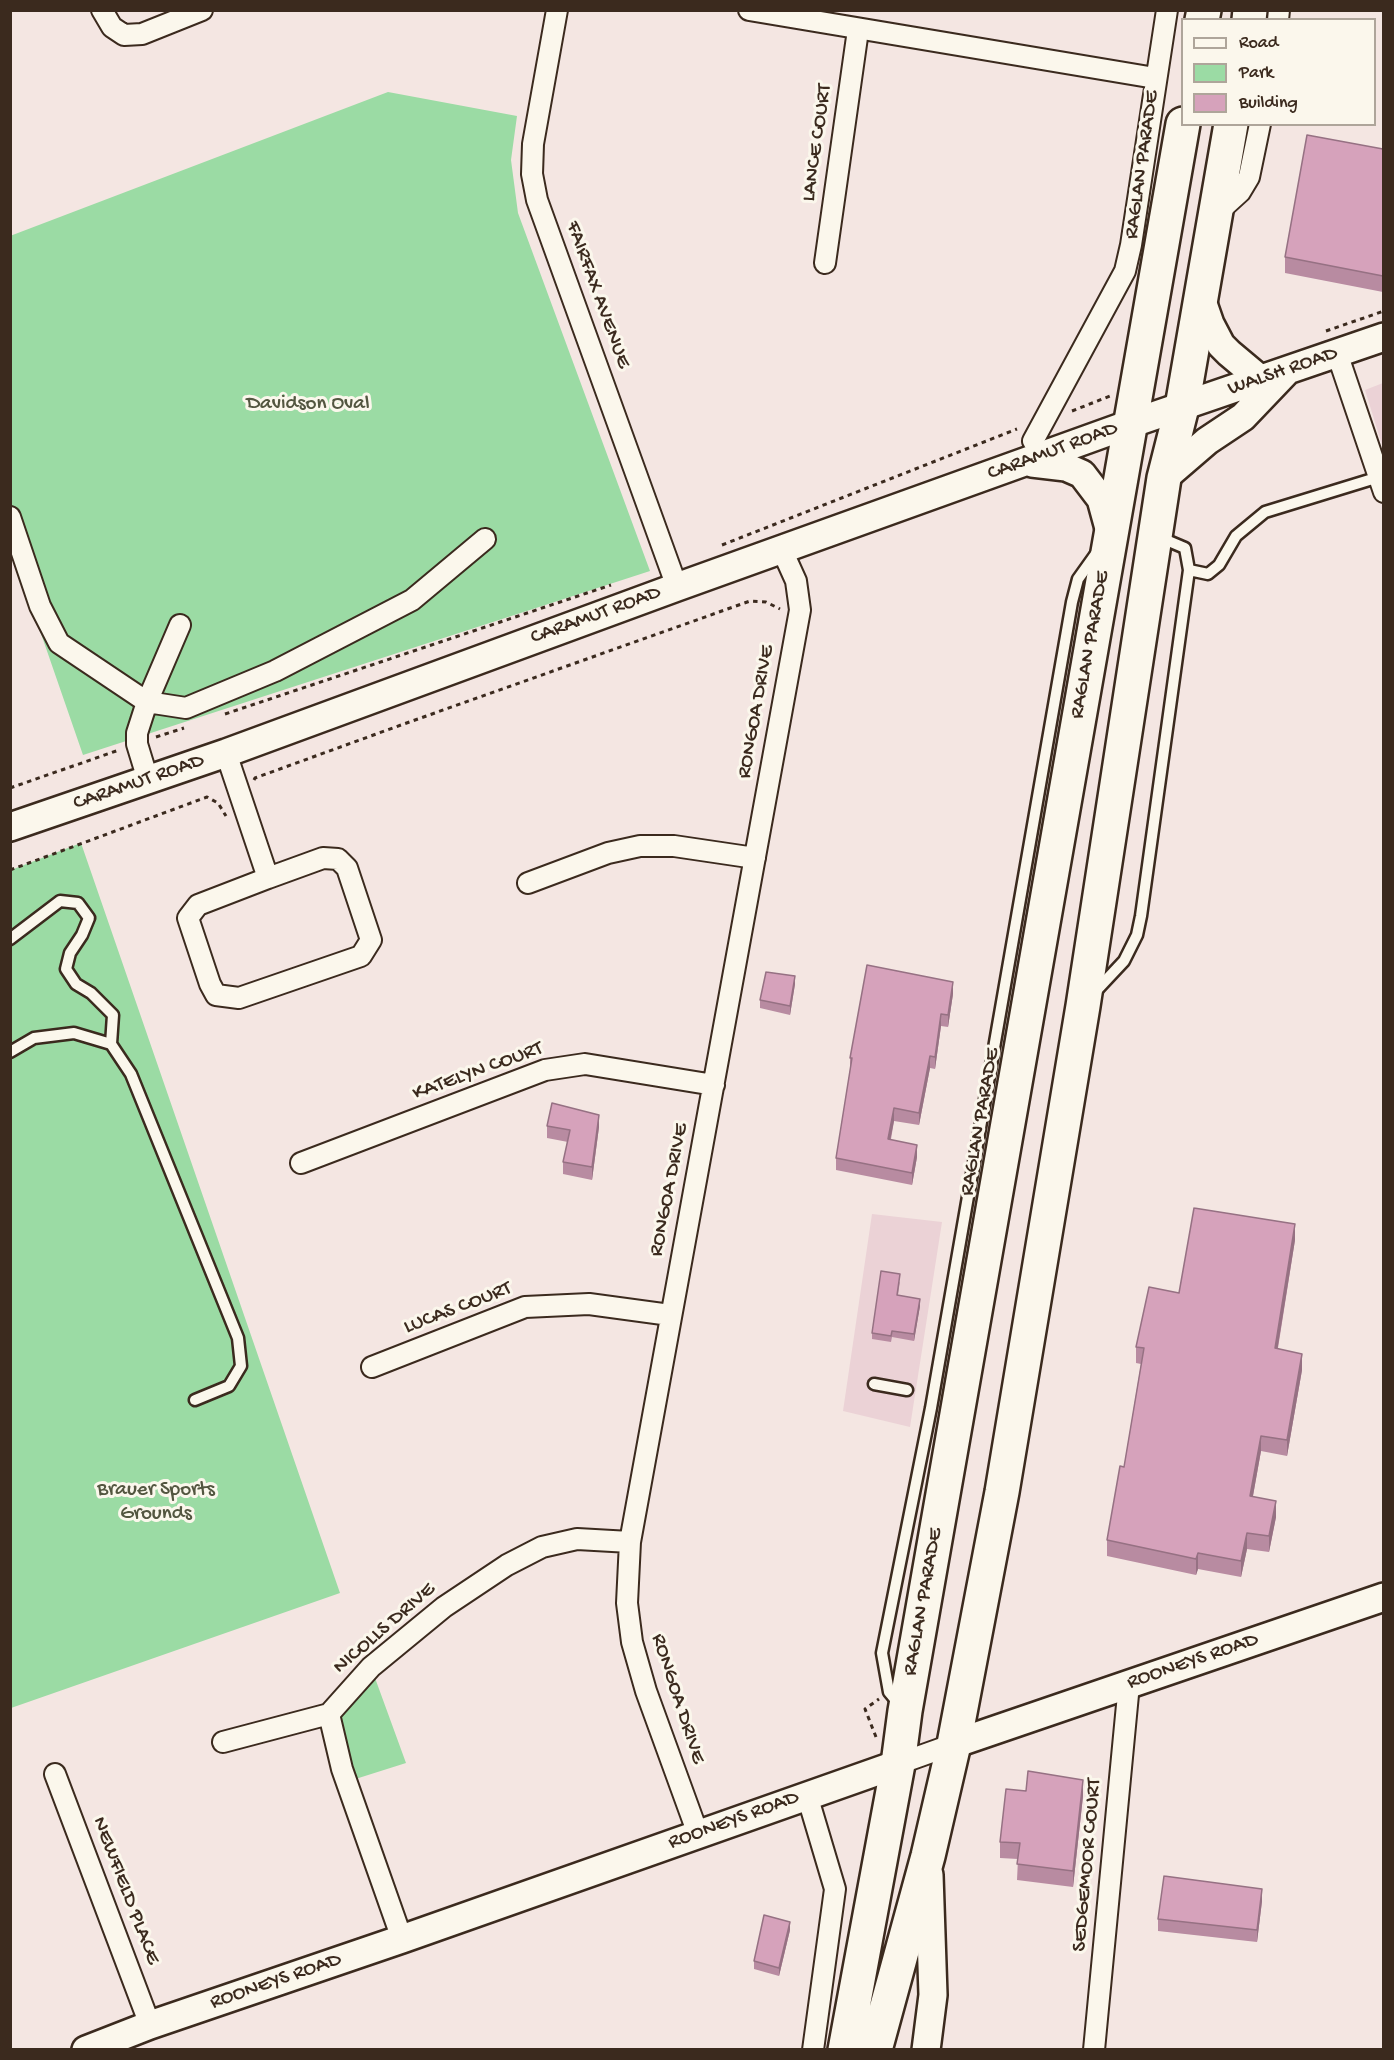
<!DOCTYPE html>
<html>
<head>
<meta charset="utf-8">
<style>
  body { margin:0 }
  #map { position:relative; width:1394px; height:2060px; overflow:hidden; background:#f4e6e2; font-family:"Gochi Hand",sans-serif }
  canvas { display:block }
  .frame { position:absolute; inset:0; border:12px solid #3b2a1e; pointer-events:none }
  .legend { position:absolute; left:1181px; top:18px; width:195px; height:108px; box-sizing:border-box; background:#fbf7ec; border:2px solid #aea59a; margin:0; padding:8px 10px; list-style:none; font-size:18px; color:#3b2a1e }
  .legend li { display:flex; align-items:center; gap:12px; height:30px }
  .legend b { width:30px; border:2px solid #aea59a }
</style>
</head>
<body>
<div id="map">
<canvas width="1394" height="2060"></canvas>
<div class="frame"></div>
<ul class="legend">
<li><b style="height:8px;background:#fbf7ec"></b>Road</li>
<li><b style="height:16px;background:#9bdba4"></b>Park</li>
<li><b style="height:16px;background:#d6a2bb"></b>Building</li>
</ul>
</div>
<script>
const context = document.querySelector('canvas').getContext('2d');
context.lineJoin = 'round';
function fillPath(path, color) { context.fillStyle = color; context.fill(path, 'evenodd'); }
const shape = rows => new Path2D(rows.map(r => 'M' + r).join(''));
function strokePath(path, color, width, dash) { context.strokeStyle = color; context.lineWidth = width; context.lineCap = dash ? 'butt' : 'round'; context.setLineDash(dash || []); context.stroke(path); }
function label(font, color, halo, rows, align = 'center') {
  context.font = font + ' "Gochi Hand",sans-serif'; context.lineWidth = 6; context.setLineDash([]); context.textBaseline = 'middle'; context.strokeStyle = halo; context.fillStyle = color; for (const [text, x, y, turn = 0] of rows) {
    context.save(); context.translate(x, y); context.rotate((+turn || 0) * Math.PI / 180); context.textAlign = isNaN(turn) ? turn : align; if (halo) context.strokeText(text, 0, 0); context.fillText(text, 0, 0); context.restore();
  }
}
const built = shape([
  [1383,383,1384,383,1383,448,1365,390],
  [872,1214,942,1222,910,1427,843,1411]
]);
const green = shape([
  [388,92,517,116,511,160,518,213,650,571,83,755,11,547,10,236],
  [81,843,340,1593,11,1708,11,870],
  [371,1667,406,1763,346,1782,329,1714]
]);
const path = shape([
  [1326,331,1384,311],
  [1072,411,1110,396],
  [722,545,1017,429],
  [225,714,611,585],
  [156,737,184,728],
  [254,780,255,778,401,725,750,601,766,602,780,609],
  [10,788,119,750],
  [10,870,207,797,218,803,226,816],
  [876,1737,865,1709,879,1699]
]);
const lane = shape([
  [1189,570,1208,574,1219,565,1236,536,1265,512,1379,477],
  [10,939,60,901,78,903,89,918,82,935,70,953,66,969,76,984,91,993,113,1015,111,1044],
  [1094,993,1124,961,1137,935,1141,916,1189,570,1185,548,1159,537],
  [10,1052,34,1038,74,1033,111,1044,131,1074,238,1338,241,1366,229,1386,195,1400],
  [874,1384,907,1390],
  [899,1704,889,1692,882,1653,931,1408,1072,602,1078,579,1098,551]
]);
const street = shape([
  [102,10,112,27,124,35,142,34,202,10],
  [557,10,533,144,532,174,537,200,677,587],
  [749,10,1155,78],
  [1278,20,1279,10],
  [1217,213,1240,192,1249,177,1260,124],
  [825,263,858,30],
  [1337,353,1384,492],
  [1033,441,1125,271,1131,245,1167,10],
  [10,517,40,606,59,643,147,702,186,708,275,671,412,600,485,539],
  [226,753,268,878,323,858,338,859,347,868,371,940,361,956,239,998,216,995,210,984,188,918,198,905,268,878],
  [148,780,137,744,137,733,147,702,180,625],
  [528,883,608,853,640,846,674,846,755,858],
  [301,1163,545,1070,585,1064,714,1085],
  [372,1367,525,1307,589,1304,670,1315],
  [223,1742,329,1714],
  [898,1764,954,1744],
  [55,1774,150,2025],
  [807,1795,835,1889,813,2050],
  [698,1834,646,1691,632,1642,627,1603,630,1542,800,610,796,581,782,550],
  [402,1939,342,1769,329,1714,371,1667,444,1607,507,1565,542,1547,577,1539,630,1542],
  [1094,2050,1129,1684]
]);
const secondary = shape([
  [1201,298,1210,324,1221,345,1229,353,1260,379],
  [1032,463,1066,467,1082,474,1101,499,1110,532],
  [1164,478,1207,441,1243,417,1285,373],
  [10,827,226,753,677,587,1130,424,1384,337],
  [954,1744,1384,1597],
  [86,2050,150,2025,402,1939,898,1764],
  [926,2050,933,1995,929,1875]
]);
const highway = shape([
  [1202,20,1204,10],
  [1249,20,1250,10],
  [845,2050,898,1764,905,1711,1183,124],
  [875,2050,928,1856,954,1744,1002,1492,1083,1006,1164,478,1182,407,1231,124]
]);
const wall = shape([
  [1383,149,1383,292,1285,273,1285,257],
  [795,984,790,1015,760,1008,760,1000],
  [953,994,948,1027,941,1026,935,1069,930,1068,919,1125,894,1121,891,1139,917,1157,912,1185,836,1170,836,1158,850,1070,850,1058],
  [547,1126,599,1127,592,1180,563,1174,563,1162,568,1142,547,1138],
  [1295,1240,1278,1348,1302,1370,1287,1456,1261,1451,1253,1496,1276,1517,1269,1552,1247,1549,1241,1577,1198,1569,1196,1575,1107,1556,1107,1540,1124,1467,1141,1364,1136,1363,1136,1347,1179,1293],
  [900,1281,898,1295,920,1306,914,1341,892,1337,891,1342,872,1339,872,1333],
  [1083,1796,1073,1887,1017,1880,1018,1859,1000,1858,1000,1842],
  [1262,1901,1257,1942,1158,1931,1158,1919],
  [790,1930,779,1976,754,1969,754,1961]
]);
const shadedWall = shape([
  [795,976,795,984,790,1015,790,1006],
  [953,982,953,994,948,1027,948,1015],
  [941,1014,941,1026,935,1069,935,1057],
  [930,1056,930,1068,919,1125,919,1113],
  [894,1108,894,1121,888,1151,888,1139],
  [599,1115,599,1127,592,1180,592,1167],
  [917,1145,917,1157,912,1185,912,1173],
  [1295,1224,1295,1240,1275,1364,1275,1348],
  [920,1299,920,1306,914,1341,914,1334],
  [1302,1354,1302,1370,1287,1456,1287,1440],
  [1261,1436,1261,1451,1250,1512,1250,1496],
  [1276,1501,1276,1517,1269,1552,1269,1536],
  [1247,1533,1247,1549,1241,1577,1241,1561],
  [1198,1553,1198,1569,1196,1575,1196,1559],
  [1083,1780,1083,1796,1073,1887,1073,1871],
  [1262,1889,1262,1901,1257,1942,1257,1930],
  [790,1922,790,1930,779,1976,779,1968]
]);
const building = shape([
  [1307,135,1383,149,1383,276,1285,257,1307,135],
  [867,965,953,982,948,1015,941,1014,935,1057,930,1056,919,1113,894,1108,888,1139,917,1145,912,1173,836,1158,852,1058,850,1058,867,965],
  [766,972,795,976,790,1006,760,1000,766,972],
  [552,1103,599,1115,592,1167,563,1162,570,1130,547,1126,552,1103],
  [1194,1208,1295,1224,1275,1348,1302,1354,1287,1440,1261,1436,1250,1496,1276,1501,1269,1536,1247,1533,1241,1561,1198,1553,1196,1559,1107,1540,1120,1466,1124,1467,1144,1348,1136,1347,1149,1287,1179,1293,1194,1208],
  [881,1271,900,1274,897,1295,920,1299,914,1334,892,1331,891,1336,872,1333,881,1271],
  [1028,1771,1083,1780,1073,1871,1017,1864,1020,1843,1000,1842,1006,1789,1026,1791,1028,1771],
  [1164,1876,1262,1889,1257,1930,1158,1919,1164,1876],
  [764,1915,790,1922,779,1968,754,1961,764,1915]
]);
const streetNames = [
  ["LANCE COURT",818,143,-82],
  ["RAGLAN PARADE",1143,165,-82],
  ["FAIRFAX AVENUE",597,295,70],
  ["WALSH ROAD",1283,372,-19],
  ["CARAMUT ROAD",1053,452,-20],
  ["CARAMUT ROAD",596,616,-20],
  ["RAGLAN PARADE",1091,645,-80],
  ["RONGOA DRIVE",757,712,-80],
  ["CARAMUT ROAD",139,783,-19],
  ["KATELYN COURT",478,1072,-20],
  ["RAGLAN PARADE",981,1122,-80],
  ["RONGOA DRIVE",670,1190,-79],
  ["LUCAS COURT",458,1309,-21],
  ["RAGLAN PARADE",924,1602,-80],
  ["NICOLLS DRIVE",385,1629,-41],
  ["ROONEYS ROAD",1193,1662,-19],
  ["RONGOA DRIVE",677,1699,72],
  ["ROONEYS ROAD",734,1821,-20],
  ["SEDGEMOOR COURT",1088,1865,-85],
  ["NEWFIELD PLACE",125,1891,69],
  ["ROONEYS ROAD",276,1982,-19]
];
const parkNames = [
  ["Davidson Oval",308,405],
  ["Brauer Sports",156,1491],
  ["Grounds",156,1515]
];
fillPath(built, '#ebd2d6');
fillPath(green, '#9bdba4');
strokePath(lane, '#3b2a1e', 15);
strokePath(street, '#3b2a1e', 24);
strokePath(secondary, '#3b2a1e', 32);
strokePath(highway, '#3b2a1e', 38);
strokePath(path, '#3b2a1e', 3, [4.5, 4.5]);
strokePath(lane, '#fbf7ec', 10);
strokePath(street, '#fbf7ec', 20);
strokePath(secondary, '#fbf7ec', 27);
strokePath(highway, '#fbf7ec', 33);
fillPath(wall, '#b88ba1');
fillPath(shadedWall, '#967183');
fillPath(building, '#d6a2bb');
strokePath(building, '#967183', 1.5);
label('21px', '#3b2a1e', '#fbf7ec', streetNames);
label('21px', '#535640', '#fbf7ec', parkNames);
</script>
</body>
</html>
